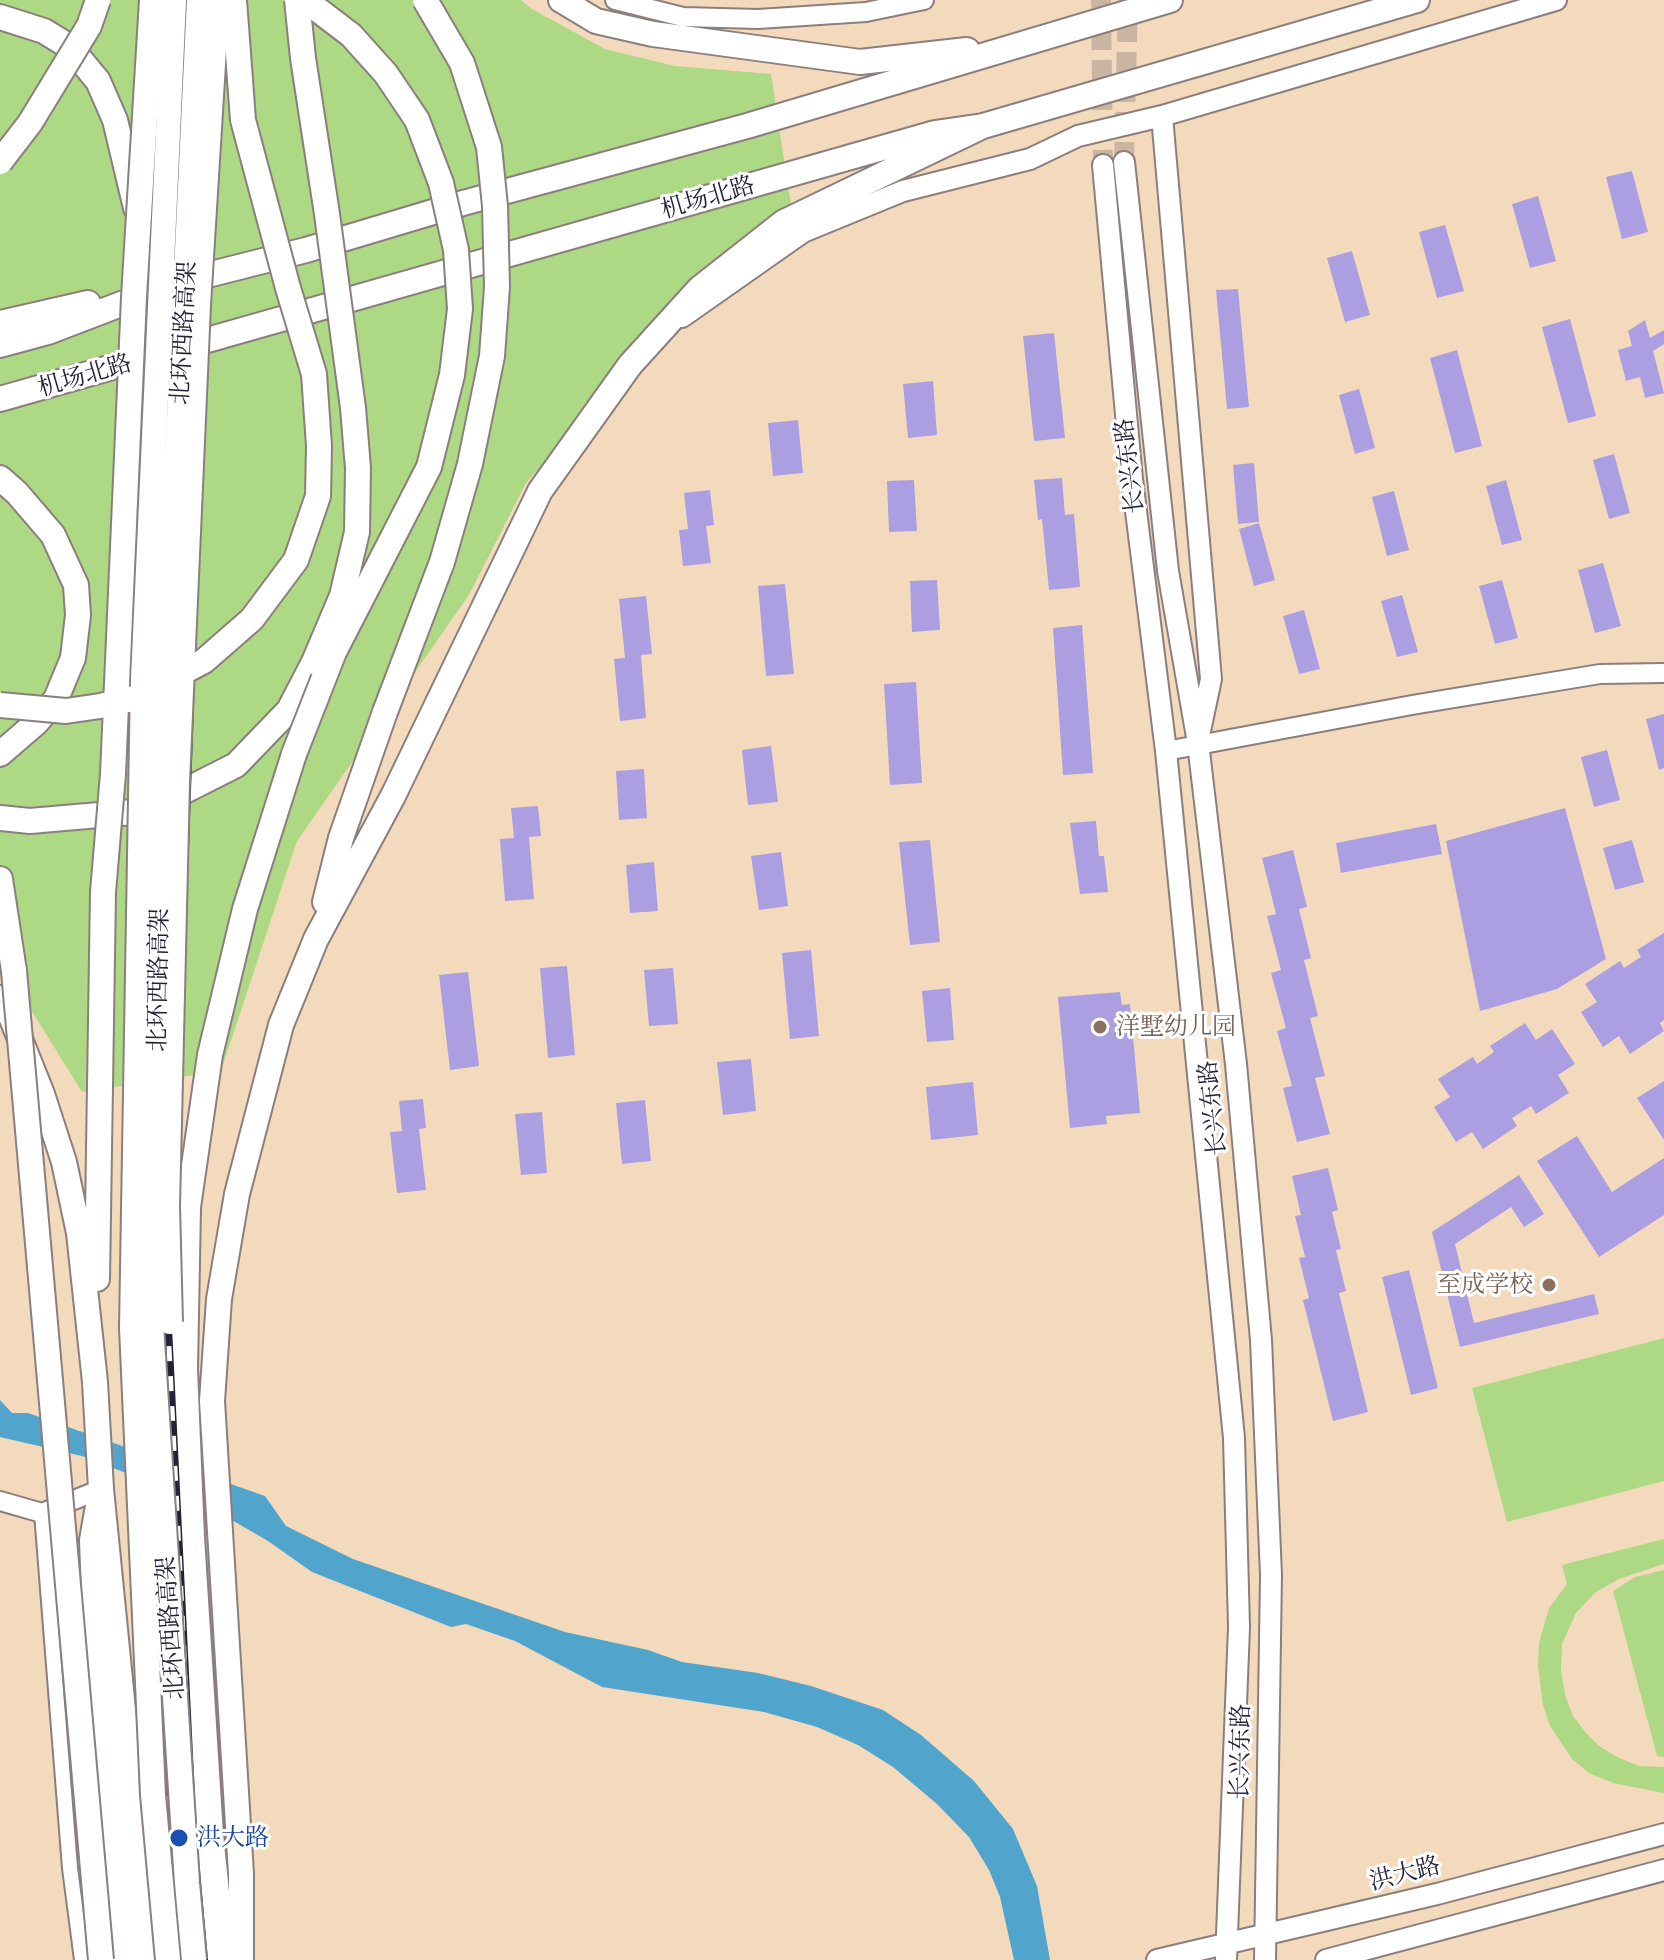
<!DOCTYPE html>
<html>
<head>
<meta charset="utf-8">
<style>
  body { margin:0 }
  canvas { display:block; background:#f4dabd }
</style>
</head>
<body>
<canvas width="1664" height="1960"></canvas>
<script>
const context = document.querySelector('canvas').getContext('2d');
context.lineJoin = 'round';
function fillPath(path, color) { context.fillStyle = color; context.fill(path, 'evenodd'); }
const shape = rows => new Path2D(rows.map(r => 'M' + r).join(''));
function strokePath(path, color, width, dash) { context.strokeStyle = color; context.lineWidth = width; context.lineCap = dash ? 'butt' : 'round'; context.setLineDash(dash || []); context.stroke(path); }
function label(font, color, halo, rows, align = 'center') {
  context.font = font + ' "Libre Caslon Text","Noto Serif SC",serif'; context.lineWidth = 6; context.setLineDash([]); context.textBaseline = 'middle'; context.strokeStyle = halo; context.fillStyle = color; for (const [text, x, y, turn = 0] of rows) {
    context.save(); context.translate(x, y); context.rotate((+turn || 0) * Math.PI / 180); context.textAlign = isNaN(turn) ? turn : align; if (halo) context.strokeText(text, 0, 0); context.fillText(text, 0, 0); context.restore();
  }
}
const green = shape([
  [0,0,521,0,532,9,605,49,675,66,771,74,791,205,718,262,526,483,469,595,297,841,221,1071,82,1092,0,960],
  [1664,1338,1664,1481,1507,1522,1472,1388],
  [1664,1539,1664,1564,1619,1579,1596,1592,1576,1613,1562,1644,1561,1670,1565,1695,1573,1716,1586,1733,1599,1746,1619,1758,1639,1766,1664,1767,1664,1793,1613,1783,1589,1773,1572,1759,1550,1726,1543,1705,1538,1666,1539,1643,1549,1608,1567,1584,1562,1565],
  [1664,1570,1664,1757,1657,1756,1613,1591,1635,1577]
]);
const water = shape([
  [0,1400,12,1413,28,1413,265,1496,286,1526,353,1559,565,1632,648,1650,682,1662,758,1673,811,1686,883,1710,921,1735,974,1781,1013,1829,1037,1886,1050,1960,1014,1960,1000,1897,989,1870,969,1837,937,1804,893,1767,858,1745,817,1727,764,1712,602,1687,515,1641,466,1624,451,1627,312,1572,268,1541,199,1501,82,1456,0,1437]
]);
const building = shape([
  [1632,171,1648,232,1622,239,1606,177],
  [1538,196,1556,261,1530,268,1512,204],
  [1445,225,1464,291,1437,298,1419,232],
  [1352,251,1370,315,1345,322,1327,258],
  [1238,289,1249,407,1227,409,1216,290],
  [1570,319,1596,416,1568,423,1542,327],
  [1645,320,1650,338,1664,330,1664,344,1653,351,1664,393,1645,398,1640,377,1626,381,1618,350,1632,346,1628,331],
  [1054,333,1065,438,1034,441,1023,336],
  [1457,350,1482,446,1455,453,1430,358],
  [933,381,937,435,908,438,903,384],
  [1359,389,1375,448,1355,454,1339,395],
  [798,420,803,473,773,476,768,423],
  [1614,454,1630,513,1609,519,1593,460],
  [1254,463,1259,522,1238,524,1233,465],
  [1062,478,1065,515,1074,514,1080,587,1049,590,1042,519,1038,520,1034,480],
  [914,480,917,531,889,532,887,481],
  [1506,480,1522,540,1502,545,1486,486],
  [710,490,714,525,706,526,711,563,683,566,679,530,688,529,684,493],
  [1394,491,1409,550,1387,556,1372,497],
  [1259,523,1275,580,1254,586,1239,529],
  [1603,563,1621,626,1595,633,1578,570],
  [937,580,940,630,912,632,910,581],
  [1502,580,1518,638,1495,644,1479,586],
  [785,584,794,674,766,676,758,586],
  [1402,595,1418,652,1397,657,1381,601],
  [646,596,652,654,641,655,646,718,620,721,614,659,625,658,619,599],
  [1304,610,1320,669,1299,674,1283,616],
  [1082,625,1093,773,1063,775,1053,628],
  [916,682,922,783,890,785,884,684],
  [1664,714,1664,768,1659,770,1646,719],
  [771,746,778,802,748,805,742,750],
  [1607,750,1620,800,1594,807,1581,757],
  [644,769,647,818,619,820,616,771],
  [538,806,541,836,529,837,534,899,505,901,500,839,514,838,511,808],
  [1565,808,1606,959,1557,989,1480,1011,1446,841],
  [1096,821,1099,856,1104,856,1108,892,1080,894,1070,823],
  [1436,824,1442,854,1341,873,1336,843],
  [930,840,940,942,910,945,899,842],
  [1632,840,1644,882,1615,890,1603,848],
  [1293,850,1307,907,1299,909,1311,958,1304,960,1318,1016,1310,1018,1325,1076,1315,1078,1330,1134,1297,1142,1283,1088,1292,1086,1277,1031,1286,1028,1271,973,1281,970,1267,916,1276,914,1262,858],
  [781,852,788,906,759,910,751,856],
  [654,862,658,911,630,913,626,865],
  [1664,933,1664,1020,1660,1023,1664,1031,1630,1054,1619,1036,1603,1047,1581,1012,1597,1002,1585,984,1620,961,1624,968,1641,957,1637,950],
  [811,950,819,1036,790,1039,782,953],
  [567,966,575,1055,548,1058,540,968],
  [673,968,678,1024,649,1026,644,970],
  [468,972,479,1066,450,1070,439,975],
  [950,988,954,1040,927,1042,922,991],
  [1120,992,1122,1005,1130,1004,1140,1113,1106,1116,1107,1124,1070,1128,1058,997],
  [1525,1023,1536,1040,1552,1029,1575,1064,1558,1075,1569,1093,1536,1114,1531,1106,1512,1118,1517,1126,1483,1149,1472,1132,1456,1142,1434,1107,1450,1097,1438,1079,1473,1057,1477,1064,1494,1052,1490,1046],
  [751,1059,756,1111,723,1115,717,1062],
  [1664,1081,1664,1140,1637,1098],
  [973,1082,978,1135,931,1140,926,1087],
  [423,1099,426,1128,419,1129,426,1190,397,1193,390,1132,402,1131,399,1101],
  [645,1100,651,1161,622,1164,616,1103],
  [542,1112,547,1173,521,1175,515,1114],
  [1577,1136,1612,1192,1664,1158,1664,1215,1599,1257,1537,1161],
  [1328,1168,1338,1210,1332,1212,1341,1249,1336,1250,1346,1291,1339,1293,1368,1412,1333,1421,1303,1300,1309,1298,1299,1258,1305,1257,1295,1216,1301,1215,1292,1176],
  [1519,1175,1544,1214,1524,1227,1511,1207,1455,1244,1474,1323,1594,1294,1599,1314,1460,1347,1432,1232],
  [1409,1270,1438,1388,1411,1395,1382,1277]
]);
const secondaryTunnel = shape([
  [1101,0,1103,165],
  [1124,162,1128,0]
]);
const minor = shape([
  [42,1513,70,1868,82,1960]
]);
const tertiary = shape([
  [615,0,683,17,758,19,866,12,924,0],
  [1166,751,1412,705,1600,674,1664,673],
  [0,1501,42,1513,101,1489]
]);
const secondary = shape([
  [1162,116,1211,679,1200,731],
  [1124,162,1168,571,1198,743,1236,1064,1261,1340,1271,1575,1265,1960],
  [1103,165,1132,479,1166,751,1234,1438,1239,1627,1226,1960],
  [682,317,803,232,903,191,1030,159,1078,136,1162,116,1556,0],
  [1157,1960,1437,1894,1664,1834],
  [1326,1960,1664,1870]
]);
const primary = shape([
  [0,818,30,821,145,811,236,765,289,710,314,662],
  [0,998,10,1014,42,1094,64,1162,79,1233,95,1382,101,1489,131,1790,145,1960],
  [97,1279,103,892],
  [170,1322,181,1615,208,1960]
]);
const trunk = shape([
  [561,0,596,21,653,34,860,62,967,50],
  [0,17,44,31,70,47,98,81,115,120,136,208],
  [0,323,88,303],
  [0,345,48,332,176,283,306,250,463,203,747,126,1170,0],
  [0,399,935,133,983,126,1417,0],
  [0,478,17,493,53,535,76,585,78,615,73,658,56,699,36,723,0,754],
  [0,879,14,971],
  [325,902,341,838,385,712],
  [101,1489,92,1540,97,1675,123,1960],
  [224,1960,211,1835,192,1537,185,1369,188,1207,210,1055,245,909,294,754],
  [241,1960,241,1874,212,1401,219,1299,237,1194,281,1025,316,939,393,796,540,491,630,365,699,289,784,222,983,126]
]);
const rail = shape([
  [180,1960,168,1837,145,1326,165,479,186,0],
  [204,1960,193,1837,168,1327,215,0]
]);
const primaryBridge = shape([
  [297,0,303,58,327,214,353,408,358,468,357,532,342,596,314,662],
  [103,892,113,774,134,297,152,0],
  [170,1322,167,1206,177,782,198,305,217,0]
]);
const trunkBridge = shape([
  [0,162,30,123,89,26,98,0],
  [0,705,66,711,100,706,132,699,204,661,252,619,296,560,318,496,319,446,314,374,288,288,243,120,234,0],
  [385,712,442,562,470,464,492,356,497,287,495,206,489,147,462,63,425,0],
  [294,754,334,652,429,467,452,375,460,309,456,250,441,183,417,120,386,74,351,35,305,0],
  [14,971,101,1960],
  [168,1960,153,1795,132,1328,143,679,174,0],
  [194,1960,187,1883,151,1325,163,754,199,0]
]);
const markers = [
  [1100,1027,8,"#8d6e63"],
  [1549,1285,8,"#8d6e63"],
  [179,1838,10,"#1a4fb4"]
];
const streetNames = [
  ["机场北路",708,198,-16],
  ["北环西路高架",184,333,-87],
  ["机场北路",85,376,-16],
  ["长兴东路",1130,466,-97],
  ["北环西路高架",159,980,-89],
  ["长兴东路",1213,1108,-96],
  ["北环西路高架",171,1628,-94],
  ["长兴东路",1241,1752,-89],
  ["洪大路",1405,1874,-14]
];
const educationNames = [
  ["洋墅幼儿园",1116,1027],
  ["至成学校",1533,1285,"right"]
];
const transitNames = [
  ["洪大路",197,1838]
];
fillPath(green, '#add884');
fillPath(water, '#51a4cc');
fillPath(building, '#ab9fe2');
strokePath(secondaryTunnel, '#cab5a3', 20, [20, 10]);
strokePath(minor, '#8b7e7c', 18);
strokePath(tertiary, '#8b7e7c', 22);
strokePath(secondary, '#8b7e7c', 24);
strokePath(primary, '#8b7e7c', 28);
strokePath(trunk, '#8b7e7c', 28);
strokePath(minor, '#fff', 14);
strokePath(tertiary, '#fff', 18);
strokePath(secondary, '#fff', 20);
strokePath(primary, '#fff', 24);
strokePath(trunk, '#fff', 24);
strokePath(rail, '#22223b', 8);
strokePath(rail, '#fff', 5, [15]);
strokePath(primaryBridge, '#8b7e7c', 28, []);
strokePath(trunkBridge, '#8b7e7c', 28, []);
strokePath(primaryBridge, '#fff', 24);
strokePath(trunkBridge, '#fff', 24);
for (const [x, y, r, color] of markers) { const dot = new Path2D(); dot.arc(x, y, r, 0, 2 * Math.PI); context.fillStyle = color; context.fill(dot); strokePath(dot, '#fff', 3); }
label('24px', '#22223b', '#fff', streetNames);
label('24px', '#785e54', '#fff', educationNames, 'left');
label('24px', '#164399', '#fff', transitNames, 'left');
</script>
</body>
</html>
